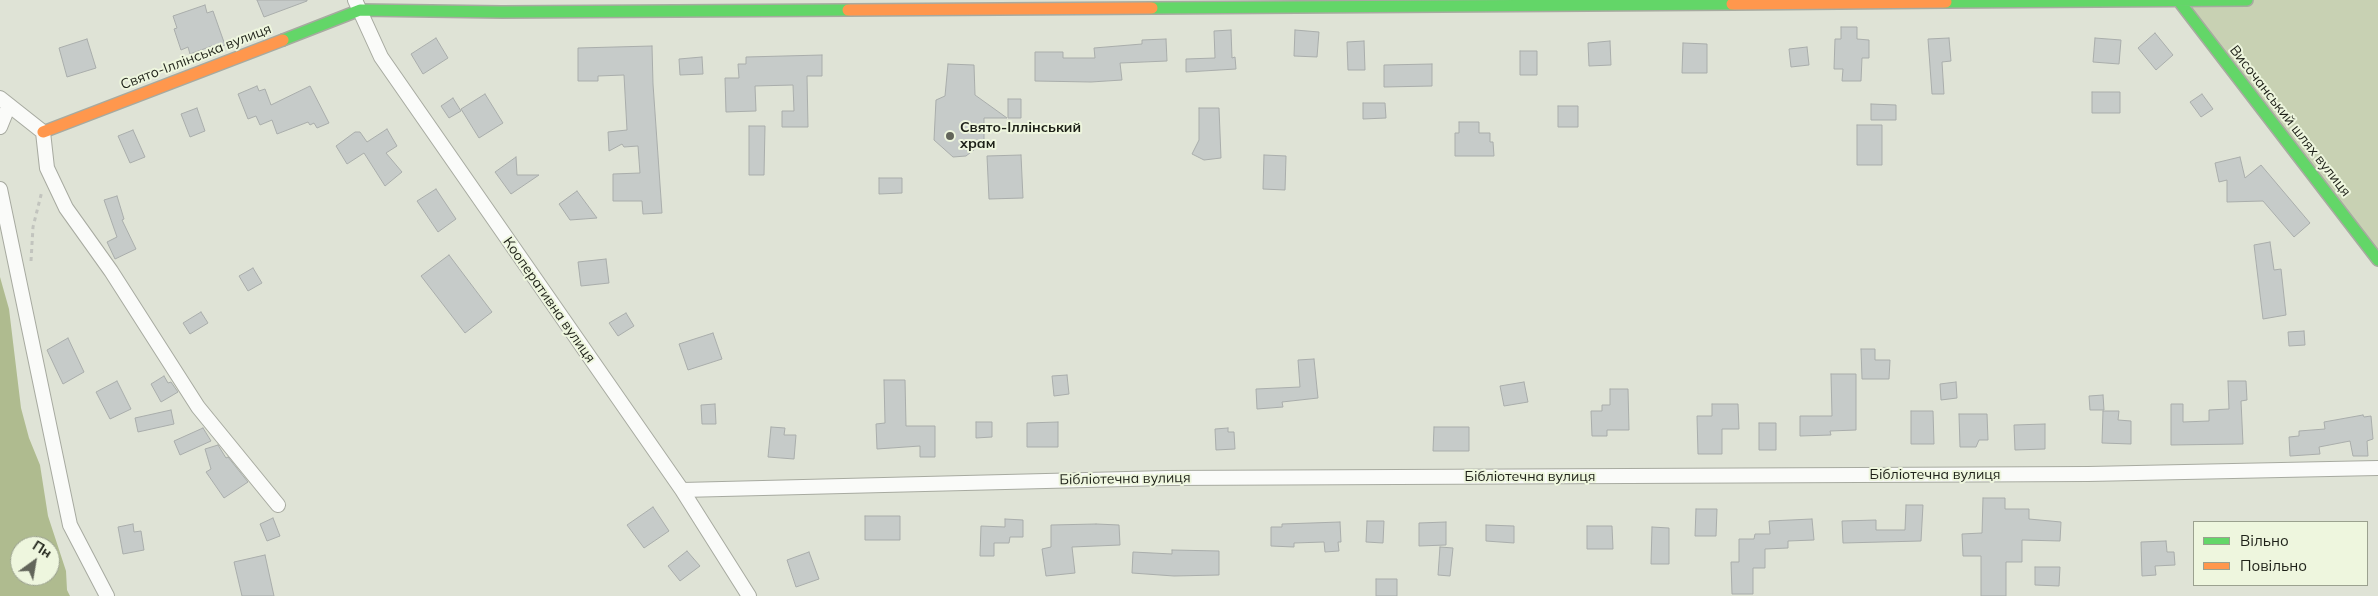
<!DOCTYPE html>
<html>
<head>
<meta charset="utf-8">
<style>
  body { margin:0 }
  #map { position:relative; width:2378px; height:596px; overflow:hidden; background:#dfe3d6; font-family:Mulish,sans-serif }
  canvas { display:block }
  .legend { position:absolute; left:2193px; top:521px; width:175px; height:65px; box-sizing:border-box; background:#eef6de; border:1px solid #9ba18f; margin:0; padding:6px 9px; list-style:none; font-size:15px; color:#1e2118 }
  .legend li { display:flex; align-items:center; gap:10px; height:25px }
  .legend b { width:25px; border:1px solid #9ba18f }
  .north { position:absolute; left:10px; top:536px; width:50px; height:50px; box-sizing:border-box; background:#eef6de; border:1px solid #9ba18f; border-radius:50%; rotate:32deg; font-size:14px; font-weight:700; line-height:20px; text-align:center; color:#1e2118 }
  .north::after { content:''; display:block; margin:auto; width:18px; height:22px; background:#62655a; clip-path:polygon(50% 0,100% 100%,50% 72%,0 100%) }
</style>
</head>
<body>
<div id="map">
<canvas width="2378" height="596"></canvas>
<ul class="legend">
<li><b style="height:6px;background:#63d668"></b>Вільно</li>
<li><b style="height:6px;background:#ff974d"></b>Повільно</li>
</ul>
<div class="north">Пн</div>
</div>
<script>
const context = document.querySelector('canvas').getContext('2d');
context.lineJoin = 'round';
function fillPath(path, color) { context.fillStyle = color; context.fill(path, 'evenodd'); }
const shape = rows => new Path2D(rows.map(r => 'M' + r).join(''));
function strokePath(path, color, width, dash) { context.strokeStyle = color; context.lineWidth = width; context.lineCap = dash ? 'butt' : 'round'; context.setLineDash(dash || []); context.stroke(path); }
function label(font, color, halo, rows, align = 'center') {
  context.font = font + ' Mulish,sans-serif'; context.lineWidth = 4; context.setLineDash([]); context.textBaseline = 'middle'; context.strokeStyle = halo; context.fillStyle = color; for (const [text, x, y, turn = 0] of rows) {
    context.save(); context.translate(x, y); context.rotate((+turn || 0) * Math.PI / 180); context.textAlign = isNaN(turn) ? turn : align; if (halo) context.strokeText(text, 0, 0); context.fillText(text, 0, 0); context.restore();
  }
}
const green = shape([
  [2247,0,2378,0,2378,260,2179,1]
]);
const water = shape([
  [0,277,9,309,21,408,29,438,40,465,48,516,66,571,67,590,70,596,0,596],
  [20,546,50,546,50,576,20,576]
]);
const building = shape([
  [257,0,307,0,307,1,264,17,257,0],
  [205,5,207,13,213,11,225,45,213,49,212,46,190,54,188,47,181,50,174,29,177,28,173,16,205,5],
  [1841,27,1857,27,1857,39,1869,40,1869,58,1862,58,1861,81,1842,81,1843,69,1834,69,1835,39,1841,39,1841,27],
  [1231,30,1232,58,1235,57,1236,69,1186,72,1186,59,1215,58,1214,31,1231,30],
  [1295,30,1319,32,1317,57,1294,56,1295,30],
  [2155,33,2173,55,2156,70,2138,48,2155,33],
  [436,38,448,58,423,74,411,54,436,38],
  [1949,38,1951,61,1942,62,1944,94,1932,94,1928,39,1949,38],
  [2095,38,2121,40,2119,64,2093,62,2095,38],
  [87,39,96,68,67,77,59,48,87,39],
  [1166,39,1167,61,1120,63,1122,80,1091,82,1035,81,1035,52,1063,52,1063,58,1095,58,1094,48,1142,44,1142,40,1166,39],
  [1364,41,1365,70,1348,70,1347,42,1364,41],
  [1610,41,1611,65,1589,66,1588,43,1610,41],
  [1683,43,1707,44,1707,73,1682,73,1683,43],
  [652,46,653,84,662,213,643,214,642,201,613,201,613,174,640,173,638,146,624,147,622,144,609,151,608,132,627,130,624,75,598,76,598,81,578,81,578,48,652,46],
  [1807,47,1809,65,1791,67,1789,49,1807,47],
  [1520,51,1537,51,1537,75,1520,75,1520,51],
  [822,55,822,76,807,76,808,127,782,127,782,111,794,111,793,85,755,86,756,111,726,112,725,78,739,78,738,64,746,64,746,57,822,55],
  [702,57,703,74,680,75,679,59,702,57],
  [948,64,974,65,975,95,1007,118,984,118,984,142,966,156,953,157,934,140,936,100,945,96,948,64],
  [1432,64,1432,86,1384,87,1384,65,1432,64],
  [257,86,259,91,265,89,271,105,310,86,329,123,317,128,314,123,310,125,308,122,277,134,272,120,260,125,256,116,248,119,238,94,257,86],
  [2092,92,2120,92,2120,113,2092,113,2092,92],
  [485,94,503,123,479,138,461,109,485,94],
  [2202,94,2213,109,2201,117,2190,102,2202,94],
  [453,98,461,111,449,118,441,106,453,98],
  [1008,99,1021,99,1021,118,1008,118,1008,99],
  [1363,103,1385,103,1386,118,1363,119,1363,103],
  [1871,104,1896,105,1896,120,1871,120,1871,104],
  [1558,106,1578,106,1578,127,1558,127,1558,106],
  [197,108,205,131,190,137,181,114,197,108],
  [1199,108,1219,108,1221,158,1204,160,1192,154,1199,140,1199,108],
  [1459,122,1479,122,1479,133,1490,133,1490,142,1493,142,1494,156,1455,156,1455,133,1459,133,1459,122],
  [1857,125,1882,125,1882,165,1857,165,1857,125],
  [749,126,765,126,764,175,749,175,749,126],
  [387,129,397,146,386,153,402,172,385,186,364,153,347,164,336,146,355,132,360,132,367,142,387,129],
  [133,130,145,157,130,163,118,136,133,130],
  [1021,155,1023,198,989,199,987,156,1021,155],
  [1264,155,1286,156,1285,190,1263,189,1264,155],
  [516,157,517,175,539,175,511,194,495,172,516,157],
  [2240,157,2245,178,2261,165,2310,223,2294,237,2263,201,2227,202,2227,180,2219,182,2215,163,2240,157],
  [879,178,902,178,902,193,879,194,879,178],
  [436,189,456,219,438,232,417,201,436,189],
  [577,191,597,218,570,220,559,204,577,191],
  [117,196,124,219,122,220,136,249,115,259,107,242,117,237,104,200,117,196],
  [2270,242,2274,270,2281,269,2286,315,2263,319,2254,245,2270,242],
  [449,255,492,312,465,333,421,276,449,255],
  [606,259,609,283,581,286,578,262,606,259],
  [253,268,262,283,248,291,239,276,253,268],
  [201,312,208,323,190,334,183,323,201,312],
  [626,313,634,326,618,336,609,323,626,313],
  [2304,331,2305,345,2289,346,2288,332,2304,331],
  [713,333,722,359,688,370,679,344,713,333],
  [68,338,84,372,63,384,47,350,68,338],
  [1861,349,1875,349,1875,360,1890,360,1889,379,1862,379,1861,349],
  [1314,359,1318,398,1282,402,1283,407,1257,409,1256,389,1300,387,1298,360,1314,359],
  [1831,374,1856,374,1856,430,1830,431,1831,435,1800,436,1800,416,1832,416,1831,374],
  [1067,375,1069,394,1054,396,1052,376,1067,375],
  [164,376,168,383,171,382,178,392,161,402,151,384,164,376],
  [884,380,905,380,906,426,935,426,935,457,920,457,920,446,877,449,876,424,885,423,884,380],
  [117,381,131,409,110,419,96,392,117,381],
  [2228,381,2246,381,2247,400,2241,401,2243,444,2171,445,2171,404,2183,404,2183,422,2209,421,2209,410,2229,409,2228,381],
  [1524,382,1528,402,1504,406,1500,386,1524,382],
  [1956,382,1957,398,1941,400,1940,384,1956,382],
  [1610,389,1628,389,1629,430,1607,430,1607,436,1592,436,1591,411,1602,411,1602,405,1610,405,1610,389],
  [2103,395,2104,410,2090,410,2089,396,2103,395],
  [715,404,716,424,702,424,701,405,715,404],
  [1712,404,1738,404,1739,429,1722,429,1722,454,1698,454,1697,416,1712,416,1712,404],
  [171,410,174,424,138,432,135,418,171,410],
  [1911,411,1933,411,1934,444,1911,444,1911,411],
  [2103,411,2119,411,2118,420,2131,421,2131,444,2102,443,2103,411],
  [1959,414,1987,414,1988,440,1979,440,1976,447,1960,447,1959,414],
  [2363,415,2364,417,2371,416,2373,439,2367,441,2368,456,2353,456,2350,441,2319,447,2320,454,2290,456,2289,437,2299,436,2299,431,2325,429,2324,422,2363,415],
  [976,422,992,422,992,437,976,438,976,422],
  [1058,422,1058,447,1027,447,1027,423,1058,422],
  [1759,423,1776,423,1776,450,1759,450,1759,423],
  [2045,424,2045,449,2015,450,2014,425,2045,424],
  [771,427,785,428,784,435,796,435,794,459,768,457,771,427],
  [1434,427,1469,427,1469,451,1433,451,1434,427],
  [203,428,211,441,180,455,174,441,203,428],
  [1228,428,1228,432,1234,432,1235,449,1216,450,1215,429,1228,428],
  [218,445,226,458,228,457,248,482,224,498,206,472,211,469,205,449,218,445],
  [1983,498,2005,498,2005,509,2029,509,2029,519,2061,522,2060,541,2022,540,2022,562,2006,562,2006,596,1981,596,1981,556,1963,556,1962,534,1982,533,1983,498],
  [1906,505,1923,505,1921,541,1843,543,1842,521,1876,520,1876,530,1905,530,1906,505],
  [653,507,669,531,644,548,627,525,653,507],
  [1696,509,1717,509,1716,536,1695,536,1696,509],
  [865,516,900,516,900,540,865,540,865,516],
  [273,518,280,536,267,541,260,524,273,518],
  [1005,519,1023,520,1023,537,1010,537,1009,543,994,543,994,556,980,556,981,526,1005,527,1005,519],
  [1812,519,1814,540,1788,541,1788,548,1765,549,1765,568,1753,568,1753,594,1732,594,1731,562,1739,562,1739,539,1754,539,1755,534,1770,534,1769,521,1812,519],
  [1367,521,1384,521,1383,543,1366,542,1367,521],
  [1340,522,1341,542,1338,542,1339,551,1325,552,1324,542,1294,543,1294,547,1271,546,1271,527,1282,527,1282,524,1340,522],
  [1446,522,1446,545,1419,546,1419,523,1446,522],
  [133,524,134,532,141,531,144,550,123,554,118,527,133,524],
  [1096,524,1119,525,1120,545,1072,547,1075,573,1046,576,1042,549,1051,547,1051,525,1096,524],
  [1486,525,1514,526,1514,543,1486,541,1486,525],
  [1587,526,1612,526,1613,549,1587,549,1587,526],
  [1652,527,1669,528,1669,564,1651,564,1652,527],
  [2166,541,2167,552,2174,552,2175,565,2155,566,2156,575,2142,576,2141,542,2166,541],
  [1440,547,1453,548,1450,576,1438,575,1440,547],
  [1172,550,1219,551,1219,575,1174,576,1132,573,1133,552,1172,554,1172,550],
  [687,551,700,566,680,581,668,566,687,551],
  [809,552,819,579,796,587,787,560,809,552],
  [265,555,274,596,242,596,234,562,265,555],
  [2035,567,2060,567,2059,586,2035,585,2035,567],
  [1376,579,1397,579,1397,596,1376,596,1376,579]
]);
const path = shape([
  [31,261,33,227,42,191]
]);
const street = shape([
  [355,0,381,57,682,490,749,596],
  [0,98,43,132,47,168,66,208,111,271,198,407,278,505],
  [0,127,9,105],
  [0,189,70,525,107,596],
  [682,490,1167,478,2088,474,2378,468]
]);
const fast = shape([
  [2178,0,2378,260],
  [1946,2,2247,0],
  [1152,8,1732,4],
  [283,40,360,10,502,12,848,10]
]);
const slow = shape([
  [1732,4,1946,2],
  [848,10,1152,8],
  [43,132,283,40]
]);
const markers = [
  [950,136,5,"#62655a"]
];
const streetNames = [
  ["Свято-Іллінська вулиця",196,57,-21],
  ["Височанський шлях вулиця",2290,121,52],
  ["Кооперативна вулиця",549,300,55],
  ["Бібліотечна вулиця",1935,475],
  ["Бібліотечна вулиця",1530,477],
  ["Бібліотечна вулиця",1125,479,-1]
];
const poiNames = [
  ["Свято-Іллінський",960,128],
  ["храм",960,144]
];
fillPath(green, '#c8d1b3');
fillPath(water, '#afbb8f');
fillPath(building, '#c6cbc9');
strokePath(building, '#a9adab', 1);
strokePath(street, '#a7aaa0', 16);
strokePath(fast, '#a7aaa0', 14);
strokePath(slow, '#a7aaa0', 14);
strokePath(path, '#c2c4be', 3, [4, 4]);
strokePath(street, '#fafbf9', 14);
strokePath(fast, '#63d668', 11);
strokePath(slow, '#ff974d', 11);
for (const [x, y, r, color] of markers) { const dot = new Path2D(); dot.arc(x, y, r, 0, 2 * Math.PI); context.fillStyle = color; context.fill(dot); strokePath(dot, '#eef6de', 2); }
label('14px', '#1e2118', '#eef6de', streetNames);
label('bold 14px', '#1e2118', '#eef6de', poiNames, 'left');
</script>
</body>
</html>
